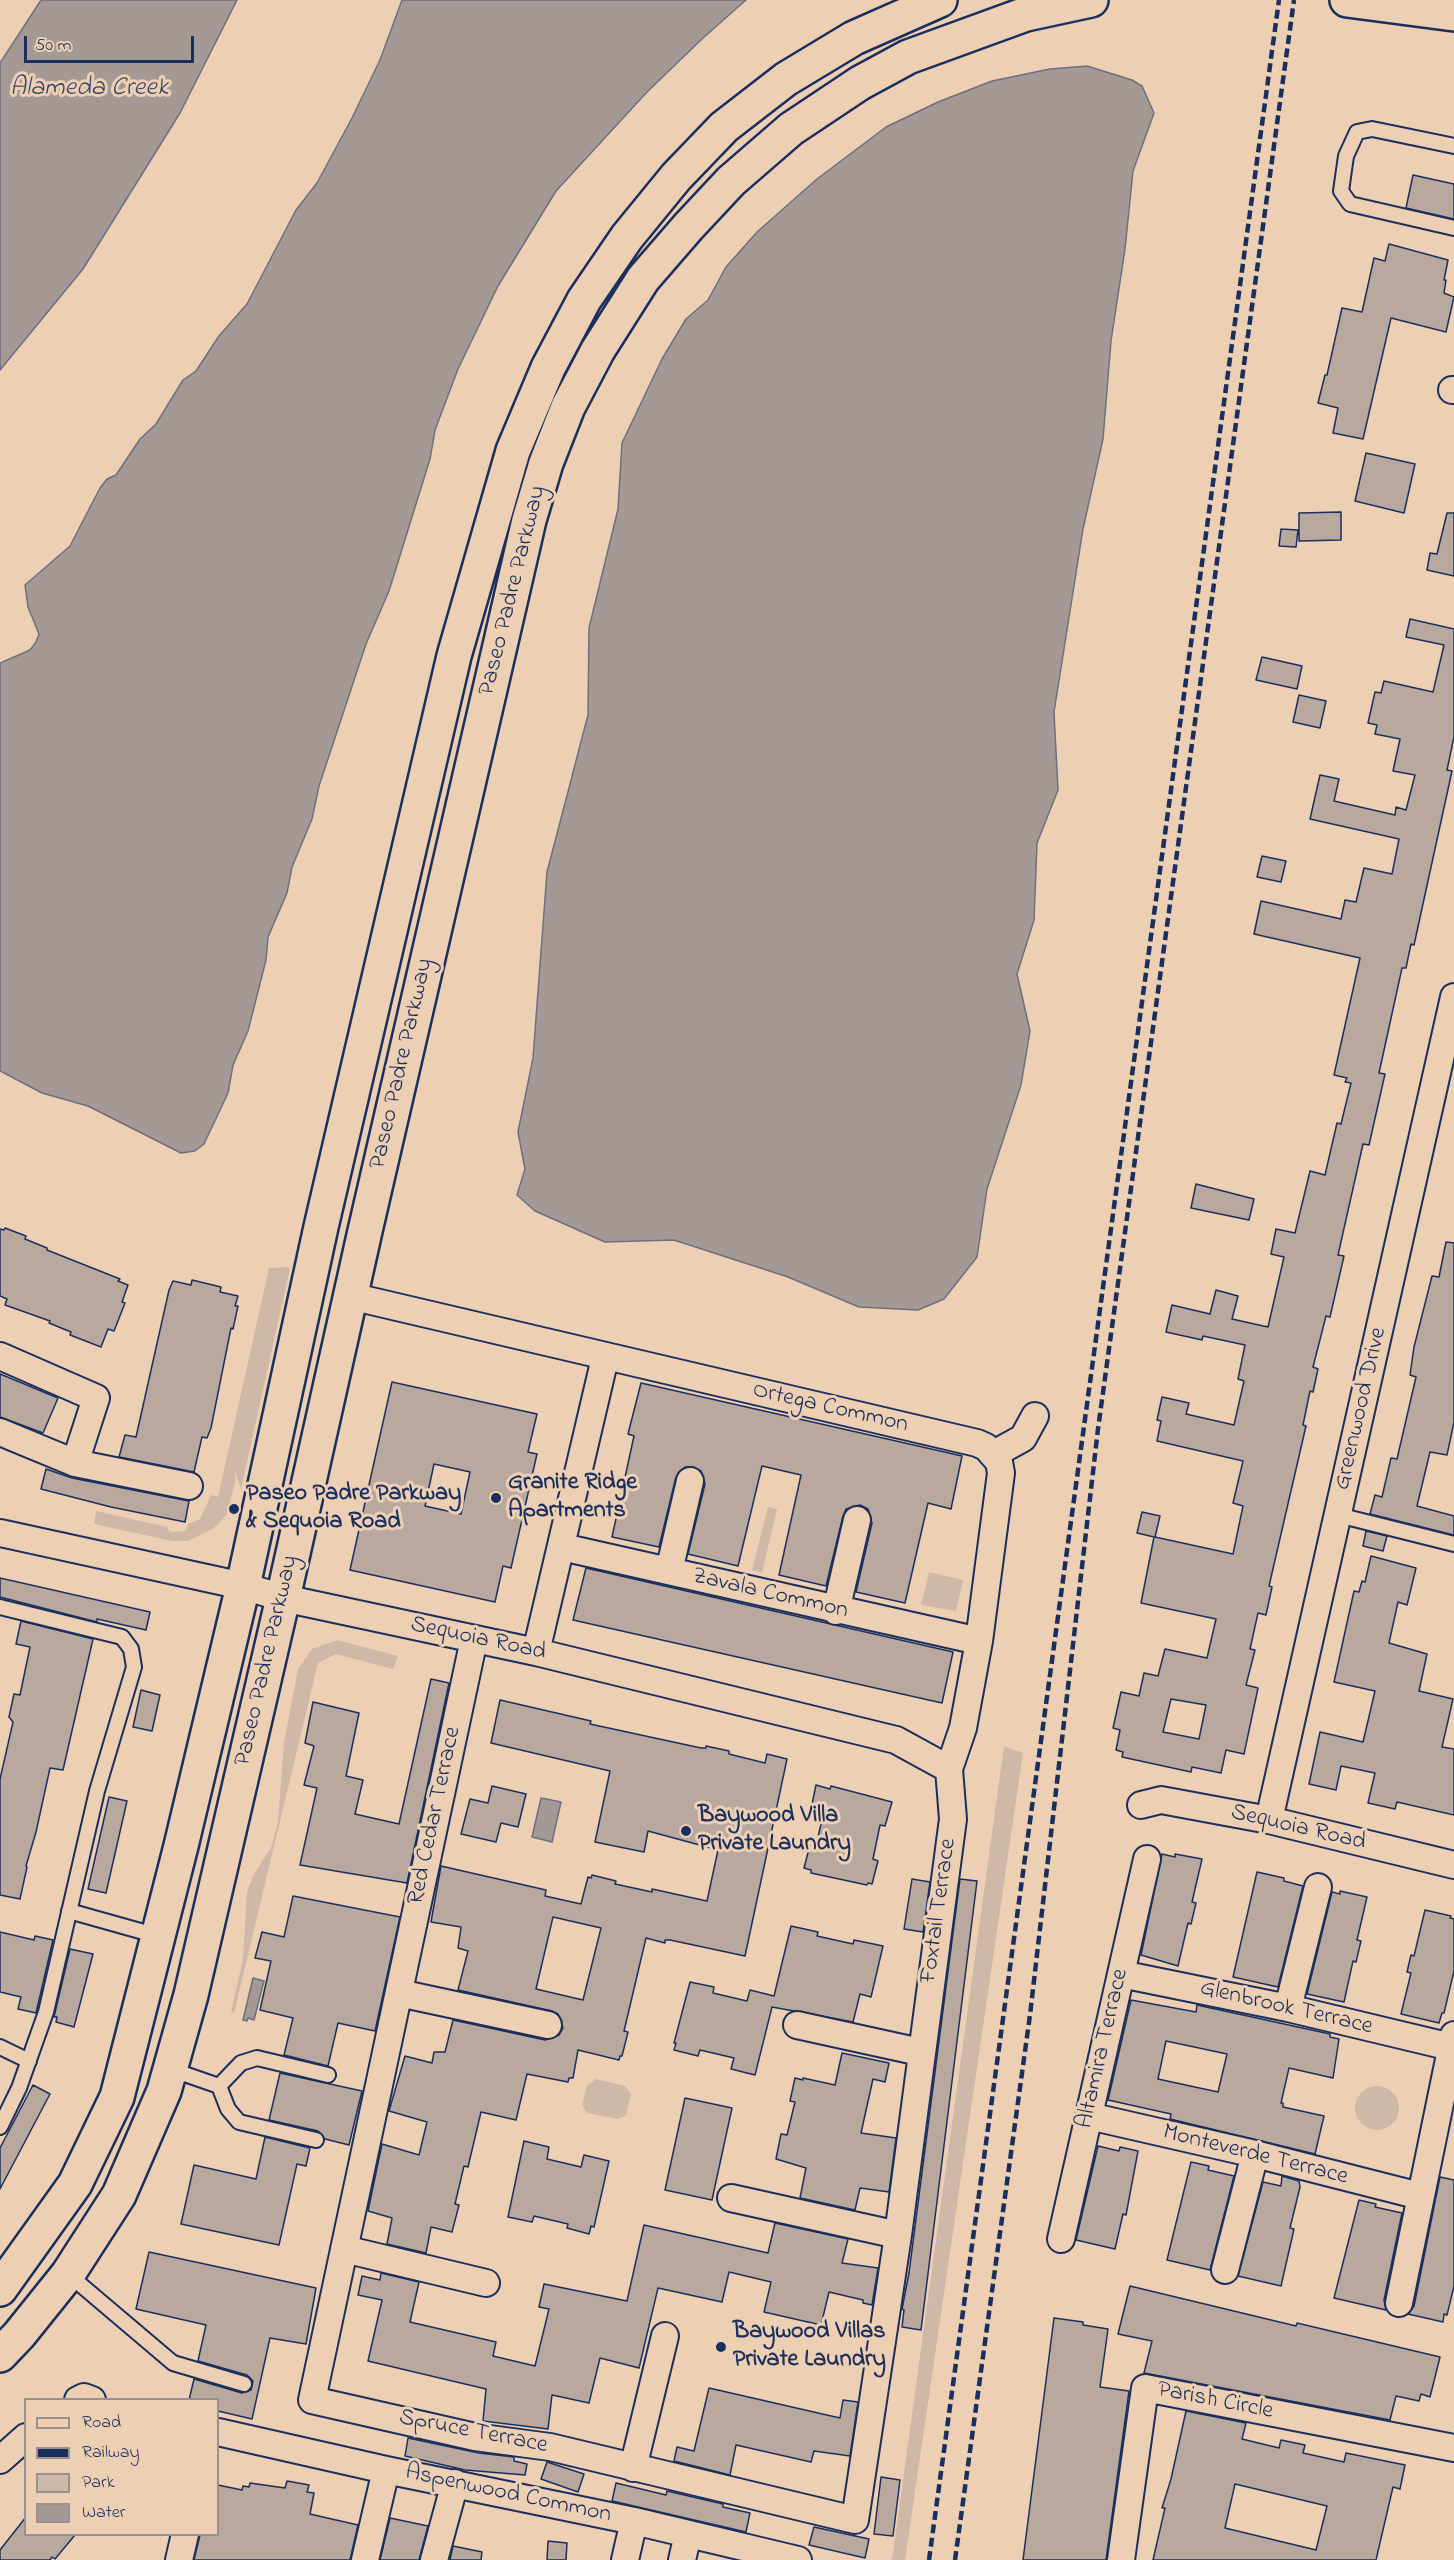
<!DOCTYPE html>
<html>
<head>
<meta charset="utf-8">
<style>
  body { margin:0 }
  #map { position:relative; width:1454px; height:2560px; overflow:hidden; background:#edd0b3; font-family:"Indie Flower",sans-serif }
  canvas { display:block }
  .legend { position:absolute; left:24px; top:2398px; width:195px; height:138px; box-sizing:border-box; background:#edd0b3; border:2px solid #999091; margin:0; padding:8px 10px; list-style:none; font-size:18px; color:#1b2f5e }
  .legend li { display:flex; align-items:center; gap:12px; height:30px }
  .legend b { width:30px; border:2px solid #999091 }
  .scale { position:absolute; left:24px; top:36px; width:170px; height:27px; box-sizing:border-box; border:3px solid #1b2f5e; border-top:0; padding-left:8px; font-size:18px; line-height:21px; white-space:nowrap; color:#1b2f5e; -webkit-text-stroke:4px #edd0b3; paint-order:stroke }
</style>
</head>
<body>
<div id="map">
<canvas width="1454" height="2560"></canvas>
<ul class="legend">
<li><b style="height:8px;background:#edd0b3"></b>Road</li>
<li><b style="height:8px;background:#1b2f5e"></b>Railway</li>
<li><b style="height:16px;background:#cfb8a7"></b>Park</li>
<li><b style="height:16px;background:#a59996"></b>Water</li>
</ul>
<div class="scale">50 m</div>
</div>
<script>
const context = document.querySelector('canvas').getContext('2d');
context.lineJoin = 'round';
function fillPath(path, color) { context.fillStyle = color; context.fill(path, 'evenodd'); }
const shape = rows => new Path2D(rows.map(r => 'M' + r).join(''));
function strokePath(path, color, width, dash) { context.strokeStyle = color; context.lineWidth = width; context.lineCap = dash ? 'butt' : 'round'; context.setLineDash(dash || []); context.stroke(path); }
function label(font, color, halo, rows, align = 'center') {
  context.font = font + ' "Indie Flower",sans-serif'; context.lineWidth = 6; context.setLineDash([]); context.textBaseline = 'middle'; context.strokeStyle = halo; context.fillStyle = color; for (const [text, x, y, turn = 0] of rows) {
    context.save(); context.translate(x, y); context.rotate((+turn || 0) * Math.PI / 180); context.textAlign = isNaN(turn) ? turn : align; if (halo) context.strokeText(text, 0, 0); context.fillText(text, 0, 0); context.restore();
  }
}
const green = shape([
  [286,1267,290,1268,241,1489,235,1471,235,1484,226,1516,214,1528,188,1541,172,1541,94,1524,96,1511,167,1527,170,1532,185,1531,188,1524,200,1519,211,1495,218,1497,269,1268],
  [768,1507,777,1509,762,1573,752,1570],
  [929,1572,963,1580,956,1611,921,1605],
  [337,1640,398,1656,393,1669,336,1654,318,1663,234,2013,231,2012,243,1959,247,1891,254,1874,271,1848,278,1822,284,1742,298,1669,312,1649],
  [1004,1746,1023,1753,905,2560,892,2560],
  [596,2079,625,2086,631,2094,626,2115,618,2119,587,2113,582,2105,587,2085],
  '1355 2108a22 22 0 1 1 44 0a22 22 0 1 1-44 0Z'
]);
const water = shape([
  [41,0,237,0,180,113,83,269,0,370,0,63,41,0],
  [402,0,746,0,703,38,647,92,556,191,498,286,458,369,435,430,430,459,389,591,366,644,319,786,312,819,292,867,287,893,268,937,266,960,248,1031,233,1065,228,1093,204,1144,195,1151,181,1153,88,1106,42,1093,0,1071,0,663,30,650,36,642,39,634,28,607,25,585,70,546,100,488,107,479,116,475,140,439,156,424,183,380,196,371,219,336,247,304,296,210,317,183,352,118,380,60,402,0],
  [1087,66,1132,80,1142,86,1154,113,1133,171,1125,249,1111,341,1103,439,1083,529,1054,712,1058,790,1037,843,1034,920,1017,974,1030,1031,1021,1085,987,1189,977,1257,944,1299,918,1310,859,1307,788,1277,674,1240,605,1242,535,1211,517,1195,525,1169,518,1132,533,1058,547,872,588,715,589,628,618,509,622,443,662,359,686,319,708,300,726,267,757,232,817,179,886,127,938,102,992,81,1050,69,1087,66],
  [541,1798,561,1802,552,1842,532,1837,541,1798],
  [253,1978,264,1981,254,2020,248,2018,247,2021,243,2020,253,1978]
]);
const building = shape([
  [1413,175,1454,184,1454,219,1406,208,1413,175],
  [1389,244,1448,260,1444,280,1446,280,1444,293,1454,297,1446,332,1391,318,1363,439,1333,433,1338,408,1318,403,1325,375,1327,375,1342,308,1362,312,1374,258,1385,261,1389,244],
  [1366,453,1415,464,1404,513,1355,501,1366,453],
  [1341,512,1341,540,1299,541,1299,513,1341,512],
  [1447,513,1454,513,1454,576,1427,570,1430,553,1437,554,1447,513],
  [1281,529,1298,530,1296,547,1279,546,1281,529],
  [1410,619,1454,629,1454,737,1447,770,1452,771,1414,945,1411,944,1406,968,1402,968,1379,1073,1385,1074,1369,1145,1363,1144,1338,1255,1344,1256,1330,1317,1326,1316,1313,1367,1318,1369,1313,1392,1310,1391,1303,1425,1306,1426,1269,1586,1272,1587,1266,1615,1258,1613,1250,1649,1255,1650,1246,1685,1258,1688,1244,1754,1226,1750,1221,1773,1192,1767,1191,1772,1122,1757,1123,1752,1116,1750,1120,1730,1113,1728,1121,1692,1139,1696,1144,1673,1158,1676,1165,1649,1207,1658,1216,1619,1141,1603,1154,1537,1137,1533,1142,1512,1160,1516,1155,1537,1233,1554,1243,1506,1233,1503,1243,1461,1157,1441,1161,1421,1157,1420,1162,1397,1189,1403,1186,1414,1234,1425,1244,1381,1238,1379,1245,1345,1203,1336,1202,1340,1166,1332,1172,1305,1210,1314,1216,1290,1238,1296,1232,1319,1268,1327,1284,1257,1271,1254,1276,1229,1295,1233,1310,1171,1325,1175,1337,1123,1341,1124,1351,1083,1345,1082,1347,1078,1334,1075,1360,958,1254,934,1261,901,1341,919,1345,900,1356,902,1364,868,1392,874,1399,839,1310,819,1320,775,1339,779,1334,801,1395,815,1396,807,1406,810,1415,775,1393,771,1400,739,1375,734,1377,725,1368,723,1375,692,1381,693,1384,681,1433,692,1444,645,1406,637,1410,619],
  [1171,1699,1206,1705,1199,1739,1163,1732,1171,1699],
  [1262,657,1302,666,1297,689,1256,680,1262,657],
  [1299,695,1326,701,1320,728,1293,722,1299,695],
  [1262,856,1286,861,1281,882,1257,877,1262,856],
  [1196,1184,1254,1199,1249,1220,1191,1208,1196,1184],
  [5,1228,26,1236,25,1239,47,1248,47,1250,120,1279,118,1281,128,1285,122,1302,125,1303,114,1331,108,1329,101,1347,70,1335,71,1332,49,1323,50,1321,5,1305,7,1299,0,1296,0,1229,4,1230,5,1228],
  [1446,1242,1454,1243,1454,1422,1447,1455,1430,1452,1417,1506,1454,1516,1454,1535,1370,1514,1375,1495,1382,1497,1391,1458,1397,1459,1416,1377,1410,1375,1414,1347,1432,1276,1439,1277,1446,1242],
  [192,1280,221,1287,220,1292,238,1296,235,1306,238,1306,233,1329,231,1328,211,1428,207,1438,202,1437,194,1472,119,1457,125,1435,136,1437,169,1290,173,1281,191,1285,192,1280],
  [0,1374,58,1398,43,1433,0,1417,0,1374],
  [392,1382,537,1414,528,1452,537,1454,511,1568,503,1566,495,1602,350,1570,392,1382],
  [434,1464,470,1472,461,1514,425,1506,434,1464],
  [641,1383,962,1456,951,1509,928,1503,905,1603,856,1592,872,1523,868,1509,860,1505,846,1509,843,1516,826,1586,779,1575,801,1475,762,1466,738,1566,688,1554,705,1484,701,1471,694,1467,685,1467,676,1477,659,1547,612,1537,634,1436,628,1434,641,1383],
  [46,1469,72,1478,189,1501,185,1522,111,1507,41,1489,46,1469],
  [1366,1531,1387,1536,1383,1551,1363,1546,1366,1531],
  [1371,1556,1416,1568,1407,1605,1398,1602,1389,1643,1427,1654,1419,1691,1453,1699,1442,1747,1454,1749,1454,1815,1397,1802,1395,1809,1368,1803,1375,1773,1341,1766,1336,1790,1309,1784,1320,1732,1363,1742,1375,1691,1334,1682,1354,1591,1359,1592,1362,1581,1365,1582,1371,1556],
  [586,1568,953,1652,942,1703,573,1620,586,1568],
  [0,1578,150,1612,146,1630,97,1619,97,1622,0,1597,0,1578],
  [21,1621,93,1639,63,1770,50,1768,36,1832,26,1866,27,1867,20,1899,0,1895,0,1779,13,1722,9,1717,14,1694,20,1695,30,1647,16,1644,21,1621],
  [431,1679,449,1683,407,1883,300,1865,317,1788,304,1785,314,1746,305,1743,313,1702,359,1713,346,1776,363,1780,355,1814,399,1824,431,1679],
  [141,1690,160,1695,152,1731,133,1727,141,1690],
  [500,1700,591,1721,590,1724,701,1748,706,1748,706,1746,729,1751,729,1754,765,1763,767,1754,787,1759,745,1956,670,1940,665,1940,665,1943,646,1938,624,2031,628,2032,622,2056,620,2056,619,2060,578,2050,573,2078,569,2078,568,2082,527,2074,516,2120,481,2112,468,2167,464,2166,455,2204,459,2205,452,2232,431,2227,426,2253,387,2244,392,2218,368,2211,382,2144,419,2155,427,2122,389,2111,405,2056,432,2063,434,2052,445,2052,453,2020,545,2040,559,2035,563,2028,558,2014,552,2011,458,1990,468,1951,458,1948,461,1927,431,1922,441,1866,546,1890,545,1896,581,1904,588,1877,591,1878,592,1875,616,1881,615,1884,652,1892,652,1889,707,1901,718,1850,648,1831,644,1852,595,1842,610,1771,491,1743,500,1700],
  [553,1917,601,1928,583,2000,536,1989,553,1917],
  [816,1785,830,1789,831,1786,892,1802,885,1826,880,1825,873,1859,878,1861,872,1884,868,1883,867,1885,811,1873,811,1870,804,1868,810,1845,816,1846,824,1811,811,1809,816,1785],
  [492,1786,526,1794,518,1827,501,1823,496,1842,461,1834,470,1799,488,1803,492,1786],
  [109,1797,127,1801,106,1893,88,1889,109,1797],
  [1162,1854,1175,1857,1175,1854,1202,1859,1192,1902,1196,1903,1191,1924,1188,1923,1178,1966,1141,1955,1162,1854],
  [1257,1872,1284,1878,1284,1881,1303,1886,1278,1987,1233,1977,1257,1872],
  [912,1879,930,1882,923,1932,904,1929,912,1879],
  [960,1879,977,1881,921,2330,902,2327,904,2310,902,2309,909,2273,960,1879],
  [1340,1891,1367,1897,1357,1940,1361,1941,1356,1962,1353,1961,1344,2002,1307,1994,1332,1892,1340,1894,1340,1891],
  [293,1896,400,1917,375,2031,338,2023,328,2066,284,2055,293,2018,260,2010,271,1961,255,1958,262,1932,284,1937,293,1896],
  [1425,1910,1451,1916,1450,1918,1454,1919,1454,1971,1444,2013,1442,2013,1439,2023,1401,2014,1411,1973,1407,1972,1411,1955,1414,1956,1425,1910],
  [791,1926,818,1932,817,1936,853,1944,854,1940,883,1946,871,1997,860,1994,853,2022,772,2007,755,2075,731,2069,734,2058,700,2050,698,2056,674,2050,676,2043,674,2043,690,1982,714,1987,713,1993,747,2001,750,1990,774,1996,791,1926],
  [0,1932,34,1940,35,1936,53,1940,36,2013,18,2009,21,1997,0,1992,0,1932],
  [70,1949,93,1954,74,2027,56,2022,57,2017,54,2017,70,1949],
  [1131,2000,1196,2012,1197,2005,1330,2034,1330,2037,1339,2039,1333,2078,1289,2068,1281,2103,1283,2103,1283,2107,1324,2116,1315,2154,1170,2119,1171,2114,1108,2100,1131,2000],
  [1166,2041,1227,2054,1218,2092,1158,2079,1166,2041],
  [842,2053,889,2063,885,2082,873,2079,861,2133,896,2138,889,2192,860,2188,855,2210,800,2198,806,2168,776,2159,781,2134,787,2135,795,2102,790,2101,795,2078,803,2080,803,2078,835,2085,842,2053],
  [280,2073,362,2091,349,2145,325,2139,318,2131,269,2120,280,2073],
  [33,2085,50,2094,0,2189,0,2148,33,2085],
  [685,2098,732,2108,712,2200,665,2190,685,2098],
  [265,2137,310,2148,306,2166,297,2164,279,2245,181,2224,194,2165,256,2179,265,2137],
  [524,2141,549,2147,547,2159,581,2167,584,2155,609,2161,594,2227,591,2226,589,2234,567,2228,568,2224,534,2216,532,2222,508,2217,524,2141],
  [1098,2146,1119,2151,1120,2147,1138,2151,1126,2215,1123,2214,1115,2249,1076,2240,1098,2146],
  [1191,2162,1209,2166,1208,2170,1234,2176,1210,2270,1167,2260,1191,2162],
  [1282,2176,1299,2181,1300,2187,1290,2228,1294,2229,1281,2286,1238,2276,1263,2182,1281,2186,1282,2176],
  [1440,2177,1454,2180,1454,2286,1447,2315,1444,2314,1443,2322,1408,2314,1414,2306,1440,2177],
  [1359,2200,1376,2204,1375,2207,1402,2213,1384,2300,1386,2310,1334,2298,1359,2200],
  [775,2223,848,2239,842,2263,878,2268,872,2305,863,2303,863,2300,829,2292,821,2325,764,2312,771,2282,729,2272,722,2302,658,2288,639,2368,600,2358,589,2403,552,2395,548,2429,483,2421,486,2389,368,2361,382,2300,358,2295,362,2276,380,2280,381,2273,419,2282,410,2322,496,2342,493,2356,535,2366,549,2309,539,2307,544,2284,627,2301,644,2225,768,2253,775,2223],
  [149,2252,316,2288,306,2344,270,2338,252,2419,218,2411,218,2400,189,2400,194,2379,242,2393,251,2390,253,2381,247,2375,198,2361,206,2325,136,2309,149,2252],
  [1130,2286,1296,2326,1297,2323,1440,2357,1430,2397,1421,2394,1419,2401,1396,2396,1390,2420,1144,2373,1152,2341,1118,2334,1130,2286],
  [1054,2318,1083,2322,1083,2325,1108,2329,1100,2387,1129,2391,1106,2560,1023,2560,1054,2318],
  [709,2388,840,2418,843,2400,858,2402,850,2456,814,2451,811,2462,736,2445,730,2475,674,2461,677,2447,694,2451,709,2388],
  [1186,2411,1246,2423,1242,2439,1279,2448,1281,2440,1305,2445,1303,2453,1344,2462,1346,2453,1405,2465,1400,2489,1393,2487,1376,2560,1153,2560,1165,2508,1162,2508,1171,2479,1186,2411],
  [1235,2484,1327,2506,1316,2550,1225,2528,1235,2484],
  [408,2438,479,2453,514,2457,514,2461,527,2464,525,2475,465,2470,405,2456,408,2438],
  [547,2462,584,2474,578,2492,541,2479,547,2462],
  [881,2477,900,2480,893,2536,874,2534,881,2477],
  [287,2481,309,2485,307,2492,314,2493,310,2514,358,2525,350,2560,194,2560,200,2535,218,2535,218,2485,242,2490,243,2486,249,2487,250,2483,285,2488,287,2481],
  [616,2483,666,2495,667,2491,723,2504,723,2507,750,2513,746,2532,612,2501,616,2483],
  [26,2517,26,2535,75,2535,55,2559,52,2557,50,2560,0,2560,0,2550,26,2517],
  [390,2518,428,2526,419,2560,380,2560,390,2518],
  [814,2527,869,2539,865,2558,809,2545,814,2527],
  [548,2541,567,2543,566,2560,547,2560,548,2541],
  [453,2546,482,2552,481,2560,450,2560,453,2546]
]);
const lane = shape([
  [1454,146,1372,129,1357,132,1346,156,1341,191,1350,204,1454,228],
  [1338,1515,1454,1544],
  [0,1607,122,1637,131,1649,134,1667,97,1791,46,2012,19,2088,0,2127],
  [69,1911,158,1936],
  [0,2047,29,2061],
  [170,2069,219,2086,228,2109,239,2122,316,2140],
  [219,2086,241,2063,257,2058,328,2075],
  [68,2274,173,2363,244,2384]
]);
const street = shape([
  [1452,390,1454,390],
  [350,1296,977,1443,986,1447,999,1462,1001,1473,979,1641,963,1728,949,1769,953,1819,898,2235,855,2520,550,2447,475,2437,312,2400,474,1639],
  [0,1356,96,1398,75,1463],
  [0,1432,75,1463,189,1486],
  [994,1454,1023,1438,1035,1416],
  [0,1533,243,1586,283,1598,536,1652,896,1740,949,1769],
  [562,1547,979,1641],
  [669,1571,690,1481],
  [836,1611,857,1520],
  [536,1652,605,1358],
  [1141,1805,1161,1800,1269,1820,1454,1865],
  [1269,1820,1454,997],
  [1121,1974,1288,2008,1451,2047],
  [399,1993,548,2025],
  [1288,2008,1318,1887],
  [797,2025,920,2052],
  [1089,2116,1255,2154,1420,2196],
  [731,2198,898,2235],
  [1061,2239,1147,1859],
  [344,2249,486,2283],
  [1225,2270,1255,2154],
  [1399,2303,1454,2035],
  [78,2400,84,2397,92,2400],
  [218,2432,386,2470,634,2521,798,2560],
  [0,2460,26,2437],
  [633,2468,665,2336],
  [179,2560,185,2534],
  [365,2560,386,2470],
  [434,2560,455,2483],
  [625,2560,634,2521],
  [682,2560,688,2534],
  [1121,2560,1145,2388,1454,2448]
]);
const secondary = shape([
  [1347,0,1454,14],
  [0,2289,75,2184,117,2097,181,1846,243,1586,321,1227,454,656,513,451,548,368,584,300,627,237,676,177,724,127,786,79,854,38,940,0],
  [0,2355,19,2335,68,2274,119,2195,164,2091,191,1995,283,1598,365,1231,529,520,546,463,568,407,598,350,643,279,688,227,731,181,791,129,860,83,908,57,1026,14,1091,0]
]);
const rail = shape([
  [929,2560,1279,0],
  [955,2560,1030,2015,1098,1429,1294,0]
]);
const markers = [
  [496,1498,6,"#1b2f5e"],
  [234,1509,6,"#1b2f5e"],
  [686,1831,6,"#1b2f5e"],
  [721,2347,6,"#1b2f5e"]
];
const streetNames = [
  ["Paseo Padre Parkway",514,591,-76],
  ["Paseo Padre Parkway",403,1064,-77],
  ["Ortega Common",830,1409,13],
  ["Greenwood Drive",1362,1409,-77],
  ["Zavala Common",770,1595,13],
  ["Sequoia Road",478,1640,12],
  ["Paseo Padre Parkway",268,1661,-77],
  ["Red Cedar Terrace",436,1816,-78],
  ["Sequoia Road",1298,1829,13],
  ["Foxtail Terrace",940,1911,-82],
  ["Glenbrook Terrace",1286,2009,13],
  ["Altamira Terrace",1104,2049,-77],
  ["Monteverde Terrace",1255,2156,14],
  ["Parish Circle",1215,2402,11],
  ["Spruce Terrace",473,2433,11],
  ["Aspenwood Common",508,2495,12]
];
const poiNames = [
  ["Granite Ridge",508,1484],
  ["Apartments",508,1512],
  ["Paseo Padre Parkway",246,1495],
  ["& Sequoia Road",246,1523],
  ["Baywood Villa",698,1817],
  ["Private Laundry",698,1845],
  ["Baywood Villas",733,2333],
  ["Private Laundry",733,2361]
];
const waterNames = [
  ["Alameda Creek",89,90]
];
fillPath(green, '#cfb8a7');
fillPath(water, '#a59996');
strokePath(water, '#6e6f80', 1.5);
fillPath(building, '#b9a89e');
strokePath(building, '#1b2f5e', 1.5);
strokePath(lane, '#1b2f5e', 18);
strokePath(street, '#1b2f5e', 30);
strokePath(secondary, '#1b2f5e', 38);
strokePath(lane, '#edd0b3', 14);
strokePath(street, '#edd0b3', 26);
strokePath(secondary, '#edd0b3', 33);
strokePath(rail, '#1b2f5e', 4.5, [9, 4.5]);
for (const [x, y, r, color] of markers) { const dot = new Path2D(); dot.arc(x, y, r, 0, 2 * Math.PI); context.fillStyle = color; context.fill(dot); strokePath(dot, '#edd0b3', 2); }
label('24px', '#1b2f5e', '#edd0b3', streetNames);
label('bold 24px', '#1b2f5e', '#edd0b3', poiNames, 'left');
label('italic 26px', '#374469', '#edd0b3', waterNames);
</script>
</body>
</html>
